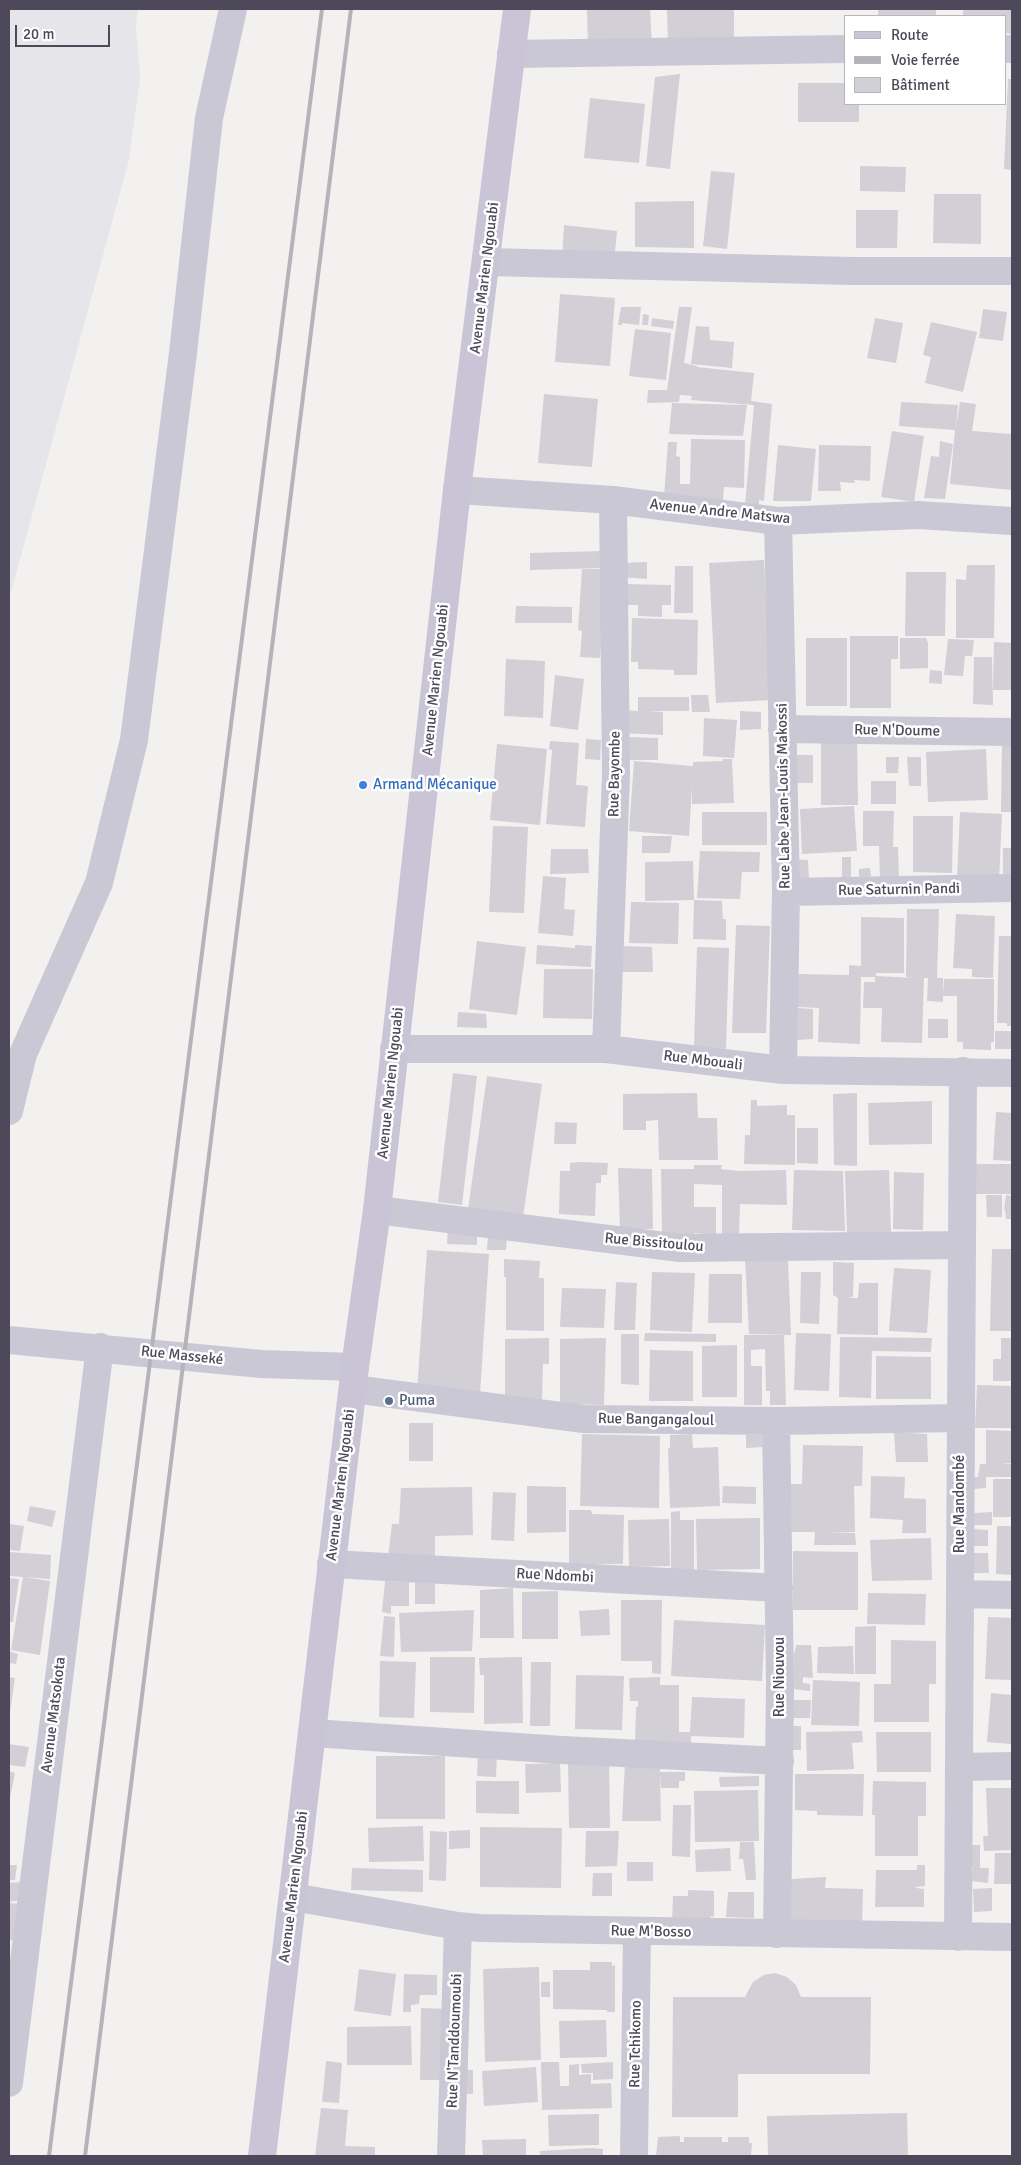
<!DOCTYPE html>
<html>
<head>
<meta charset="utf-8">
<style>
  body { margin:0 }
  #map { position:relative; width:1021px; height:2165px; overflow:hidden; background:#f2f1f0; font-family:Signika,sans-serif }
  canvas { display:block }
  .frame { position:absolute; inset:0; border:10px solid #4d495b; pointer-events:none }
  .legend { position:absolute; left:844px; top:15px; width:162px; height:90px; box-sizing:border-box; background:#fff; border:1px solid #b8b6bd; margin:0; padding:6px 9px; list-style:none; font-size:15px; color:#4d495b }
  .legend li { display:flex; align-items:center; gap:10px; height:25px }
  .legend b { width:25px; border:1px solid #b8b6bd }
  .scale { position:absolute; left:15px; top:25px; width:95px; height:22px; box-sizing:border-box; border:2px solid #4d495b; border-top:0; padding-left:6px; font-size:15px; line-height:18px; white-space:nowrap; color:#4d495b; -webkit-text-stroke:4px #fff; paint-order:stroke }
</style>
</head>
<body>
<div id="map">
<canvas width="1021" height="2165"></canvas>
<div class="frame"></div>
<ul class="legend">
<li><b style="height:6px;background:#c9c4d6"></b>Route</li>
<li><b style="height:6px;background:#b5b2b9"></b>Voie ferrée</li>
<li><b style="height:14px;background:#d2cfd7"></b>Bâtiment</li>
</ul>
<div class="scale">20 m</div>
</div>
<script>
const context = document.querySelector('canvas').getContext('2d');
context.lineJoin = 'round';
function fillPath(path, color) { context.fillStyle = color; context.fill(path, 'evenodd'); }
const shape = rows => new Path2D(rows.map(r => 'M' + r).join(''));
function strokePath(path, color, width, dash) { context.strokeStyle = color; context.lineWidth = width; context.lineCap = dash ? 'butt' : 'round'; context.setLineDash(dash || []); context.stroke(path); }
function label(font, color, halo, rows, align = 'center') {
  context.font = font + ' Signika,sans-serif'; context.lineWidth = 5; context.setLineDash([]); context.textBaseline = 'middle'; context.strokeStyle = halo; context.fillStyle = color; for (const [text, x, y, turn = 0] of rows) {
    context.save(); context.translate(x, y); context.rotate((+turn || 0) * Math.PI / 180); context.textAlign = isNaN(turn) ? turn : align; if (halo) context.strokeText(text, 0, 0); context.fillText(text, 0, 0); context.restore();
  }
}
const airport = shape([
  [9,9,138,9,136,26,140,79,129,160,9,600]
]);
const building = shape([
  [587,9,650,9,652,44,588,46],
  [667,9,734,9,734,45,668,45],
  [878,9,936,9,936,16,878,16],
  [963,9,1011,9,1011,34,1005,33,1005,16,963,16],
  [680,74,670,169,646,166,655,77],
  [1008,79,1012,79,1012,170,1004,169],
  [798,83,845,83,845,104,859,104,859,122,798,122],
  [590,98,645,104,639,163,584,158],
  [860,166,906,167,905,192,860,191],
  [711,171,735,173,727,249,703,246],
  [934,194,981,194,981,244,933,243],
  [694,201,694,248,635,247,635,202],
  [856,210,898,210,897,248,856,248],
  [564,225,617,231,614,263,562,258],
  [560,294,615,298,610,366,555,362],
  [621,307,641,307,639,325,622,323,622,325,618,325],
  [679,307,692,307,684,363,697,366,697,367,754,373,751,401,772,404,764,501,759,500,759,507,745,505,754,405,691,400,692,396,680,395,679,402,647,403,648,390,667,390],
  [983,309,1007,312,1003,341,979,338],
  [643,314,649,315,648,325,642,325],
  [652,318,674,321,673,329,651,326],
  [875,318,903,323,896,363,867,358],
  [931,322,977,332,963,392,925,383,931,357,923,355],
  [696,326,709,327,710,340,734,342,732,368,691,364],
  [635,329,671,333,666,380,629,376],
  [544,394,598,399,592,467,538,463],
  [901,402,958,405,956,427,960,402,976,404,972,431,1012,434,1012,490,950,484,955,430,899,426],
  [672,403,747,405,743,436,669,434],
  [892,431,924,436,914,502,881,497],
  [691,439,745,440,744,488,724,487,723,501,664,497,668,442,677,442,676,456,680,457,680,484,690,484],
  [940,441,953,444,945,499,924,498,931,456,939,457],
  [778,445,816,449,811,501,773,501],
  [819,445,871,446,870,481,854,480,855,483,840,482,841,491,818,491],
  [602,551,603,568,530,570,530,553],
  [764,560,772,700,716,703,709,563],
  [647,562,647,579,621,577,622,563],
  [967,565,995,565,994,638,956,638,956,579,966,580],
  [675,566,693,566,693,613,674,613],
  [582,569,605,569,600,658,580,657,582,631,578,630],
  [906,572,946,572,945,636,905,636],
  [621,584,671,585,671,605,662,605,662,617,638,616,638,605,621,605],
  [516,606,572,607,572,623,515,623],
  [632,618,698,620,697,675,674,675,674,670,638,669,638,662,631,662],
  [850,636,898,636,898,659,891,659,891,708,850,708],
  [806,638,847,638,847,706,806,706],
  [900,638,926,638,928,643,928,668,900,669],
  [948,639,974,640,972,656,965,656,963,676,944,675],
  [994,642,1012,643,1012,690,993,690],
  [974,657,992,657,993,705,973,704],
  [506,659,545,661,543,718,504,716],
  [930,670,942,671,942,684,929,683],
  [555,675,584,679,578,730,550,726],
  [691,695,708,695,710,712,692,712],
  [638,697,689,697,689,711,648,711,663,712,663,735,620,733,620,710,638,711],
  [740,711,761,712,761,729,740,730],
  [704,718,737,720,734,758,703,756],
  [821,734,857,734,858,805,821,805],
  [629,737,658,738,658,760,628,760],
  [586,739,601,740,600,760,585,759],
  [550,741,579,743,576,785,588,786,585,827,546,824,552,750,549,749],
  [1002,743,1012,743,1012,812,1001,812],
  [497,744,547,749,540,825,490,820],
  [986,749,988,800,928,802,926,752],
  [797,755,813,755,813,783,796,783],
  [886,757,899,757,898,773,886,773],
  [907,757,921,757,921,786,909,786],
  [723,759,732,759,734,803,692,804,692,786,689,836,629,831,634,761,693,766,693,762,723,761],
  [871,781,896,781,896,804,871,804],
  [854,806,857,851,802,854,800,809],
  [863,811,894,811,893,847,898,847,899,878,880,879,879,846,863,846],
  [702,812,767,812,767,845,702,845],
  [960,812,1002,814,999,881,957,879],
  [913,816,953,816,952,873,913,872],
  [493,826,528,827,524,913,489,912],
  [642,836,672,836,670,853,642,853],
  [1003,848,1012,848,1012,874,1003,874],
  [551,849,588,849,589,873,550,874],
  [700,851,760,852,759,872,742,872,740,899,697,898],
  [842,857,851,857,851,878,842,877],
  [788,859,808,860,809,879,787,879],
  [693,861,694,900,645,901,645,862],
  [870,868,871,876,859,878,859,869],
  [543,876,566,878,564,909,575,910,573,936,538,933],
  [694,900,722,901,723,919,726,919,726,940,693,939],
  [631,902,679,903,678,944,629,943],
  [907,909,939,909,937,978,943,978,943,1002,927,1001,928,978,924,978,922,1043,881,1042,882,1008,863,1008,864,982,875,982,875,977,861,977,860,1044,818,1042,819,1008,798,1007,798,974,849,975,849,965,861,966,861,917,904,918,904,973,876,973,876,976,913,978,906,977],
  [956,914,995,916,993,978,972,977,972,969,953,968],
  [736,925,770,926,766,1033,732,1033],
  [999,936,1012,936,1012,1026,1007,1026,1007,1023,997,1023],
  [477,941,526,947,517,1015,469,1009],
  [537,945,575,948,575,945,592,946,591,967,536,964],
  [619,946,652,947,653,972,619,972],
  [697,947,729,948,726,1049,694,1047],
  [544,969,593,969,592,1019,543,1018],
  [944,979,994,979,994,1042,991,1042,991,1050,963,1049,963,1042,957,1042,957,996,943,996],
  [798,1008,813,1009,813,1039,797,1040],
  [458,1012,486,1014,487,1028,457,1027],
  [928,1019,948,1019,948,1038,928,1038],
  [995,1031,1012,1031,1012,1049,995,1049],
  [453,1073,477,1076,462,1205,438,1202],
  [487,1076,542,1084,523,1217,468,1209],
  [697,1093,698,1118,717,1118,718,1160,659,1160,658,1120,646,1121,646,1130,623,1130,623,1094],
  [857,1093,857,1166,834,1165,833,1094],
  [751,1100,757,1100,757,1106,787,1105,787,1115,795,1115,795,1165,744,1164,745,1135,750,1135],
  [932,1101,932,1144,869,1145,868,1103],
  [996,1112,1012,1113,1012,1161,993,1160],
  [555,1122,577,1123,576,1144,554,1144],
  [797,1128,818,1128,818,1164,797,1163],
  [580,1162,608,1163,607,1175,601,1175,601,1183,596,1183,595,1216,559,1214,560,1171,570,1171,570,1163],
  [975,1164,1012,1164,1012,1194,975,1194],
  [694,1165,722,1165,721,1169,740,1171,786,1170,787,1205,740,1204,739,1235,722,1235,722,1185,694,1184,694,1207,716,1207,716,1235,694,1233,694,1235,662,1235,661,1169,694,1169],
  [618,1168,652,1169,653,1229,620,1229],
  [794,1170,843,1171,845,1231,792,1230],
  [889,1170,891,1232,847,1233,845,1171],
  [894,1172,924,1173,923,1230,893,1229],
  [986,1195,1002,1195,1002,1217,987,1217],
  [1006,1195,1012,1196,1012,1219,1006,1219,1005,1209,1004,1210],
  [448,1227,477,1228,477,1245,447,1244],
  [488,1234,507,1234,506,1250,487,1250],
  [992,1249,1012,1249,1012,1331,990,1331],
  [427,1250,489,1254,480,1395,417,1390],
  [504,1259,540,1261,539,1278,544,1278,544,1331,506,1330,506,1277,504,1277],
  [745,1260,788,1260,791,1335,749,1334],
  [833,1262,854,1263,853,1297,846,1298,858,1298,859,1283,878,1283,878,1335,837,1334,838,1298,833,1295],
  [894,1268,931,1270,927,1333,889,1331],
  [652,1272,695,1273,692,1332,650,1330],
  [801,1272,821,1272,819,1324,800,1323],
  [709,1274,742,1274,742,1323,708,1323],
  [616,1282,637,1283,635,1330,614,1330],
  [562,1288,606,1289,604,1328,560,1327],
  [645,1333,716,1334,716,1342,644,1341],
  [796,1333,831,1334,829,1391,794,1390],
  [621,1334,639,1334,639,1385,621,1384],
  [744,1335,784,1335,786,1405,770,1405,770,1391,766,1391,765,1349,751,1350,751,1366,762,1366,762,1405,744,1405],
  [840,1337,932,1338,931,1352,872,1351,871,1398,839,1397],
  [549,1338,549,1364,543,1364,542,1400,505,1400,505,1339],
  [606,1338,604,1405,560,1404,560,1339],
  [1001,1338,1012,1338,1012,1381,993,1381,993,1359,1001,1359],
  [737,1345,737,1397,702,1397,702,1346],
  [650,1350,693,1351,693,1401,649,1401],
  [876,1356,931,1357,931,1399,876,1399],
  [977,1385,1012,1386,1012,1428,975,1428],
  [409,1423,433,1423,433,1461,409,1461],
  [986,1430,1012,1431,1012,1463,1001,1463,1012,1464,1012,1477,986,1477,986,1488,973,1489,974,1513,992,1512,992,1525,964,1525,965,1477,978,1477,980,1464,986,1464],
  [894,1432,927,1434,928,1462,896,1462],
  [582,1434,660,1436,659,1508,580,1506],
  [692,1434,693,1448,718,1447,720,1506,670,1508,668,1448,670,1448,670,1435],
  [746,1435,762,1435,763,1447,746,1448],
  [803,1445,863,1446,862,1486,854,1486,855,1532,825,1532,855,1533,856,1545,814,1545,815,1532,783,1532,783,1484,802,1484],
  [871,1476,905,1477,904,1498,926,1499,926,1533,902,1533,903,1520,870,1518],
  [993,1479,1012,1479,1012,1517,993,1517],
  [527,1486,566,1487,566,1532,527,1533],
  [723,1486,756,1487,756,1504,722,1503],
  [472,1487,473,1535,435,1536,435,1560,388,1557,392,1524,399,1524,401,1488],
  [493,1492,516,1493,514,1541,491,1540],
  [30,1506,56,1511,52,1527,27,1521],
  [569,1510,591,1510,592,1514,624,1515,623,1564,569,1564],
  [680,1511,680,1520,694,1520,694,1582,671,1582,671,1512],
  [760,1518,760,1569,697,1570,696,1519],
  [669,1519,670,1566,629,1567,628,1520],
  [9,1524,24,1526,20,1551,9,1550],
  [997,1526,1012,1526,1012,1575,996,1574],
  [974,1529,988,1530,988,1546,973,1546],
  [931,1538,932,1580,872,1581,870,1540],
  [793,1551,858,1552,858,1610,793,1610],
  [9,1552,51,1555,50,1579,9,1576],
  [973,1553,988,1553,989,1573,973,1573],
  [23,1577,50,1581,40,1655,11,1650],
  [9,1578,19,1579,13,1622,9,1622],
  [385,1581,409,1582,409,1606,391,1606,391,1614,382,1612],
  [415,1582,435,1583,435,1604,415,1604],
  [513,1588,514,1638,480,1638,480,1590],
  [558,1591,558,1639,522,1639,522,1592],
  [868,1593,926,1594,925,1625,867,1624],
  [621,1600,662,1600,661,1674,652,1673,652,1661,621,1661],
  [609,1609,610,1635,581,1636,579,1611],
  [474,1610,472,1651,401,1652,399,1613],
  [384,1616,395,1617,394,1657,380,1656],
  [988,1617,1012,1618,1012,1680,985,1679],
  [674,1620,765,1625,762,1681,671,1676],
  [876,1626,876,1674,855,1674,855,1627],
  [891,1640,936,1641,936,1684,929,1684,929,1722,874,1722,874,1684,891,1684],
  [796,1645,811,1645,813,1678,803,1677,803,1683,810,1684,810,1691,793,1689,794,1652,795,1652],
  [853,1646,854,1674,817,1673,818,1647],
  [9,1651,18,1654,16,1664,9,1663],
  [430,1657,475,1657,474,1713,430,1712],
  [522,1657,523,1723,484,1724,484,1675,480,1675,479,1658],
  [380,1661,416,1662,414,1718,379,1717],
  [531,1662,551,1662,550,1726,530,1726],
  [576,1675,624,1676,622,1730,575,1729],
  [9,1677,15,1678,10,1712,9,1712],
  [660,1677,660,1685,679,1685,679,1732,690,1732,692,1697,745,1699,744,1738,691,1736,691,1745,635,1744,636,1707,638,1707,638,1701,630,1701,629,1678],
  [813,1680,860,1682,859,1726,811,1725],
  [991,1693,1012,1695,1012,1744,987,1742],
  [792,1700,811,1700,810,1718,792,1718],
  [789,1726,801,1726,801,1750,789,1750],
  [862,1731,863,1742,852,1743,854,1769,807,1771,806,1732],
  [876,1732,931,1732,931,1772,877,1772],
  [9,1744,29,1747,25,1767,9,1765],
  [478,1754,497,1755,496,1777,477,1776],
  [376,1756,445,1756,445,1819,376,1819],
  [609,1759,610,1828,569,1828,568,1760],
  [560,1763,561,1792,526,1793,525,1764],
  [625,1763,660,1765,660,1772,685,1772,685,1781,679,1781,679,1788,661,1788,660,1774,661,1821,622,1821],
  [9,1771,15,1773,10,1798,9,1798],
  [795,1774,864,1774,863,1816,817,1815,817,1811,795,1810],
  [759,1776,759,1786,720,1787,719,1777],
  [476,1781,519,1781,519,1814,476,1813],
  [873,1781,926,1782,926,1816,918,1816,918,1856,875,1856,875,1815,872,1815],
  [986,1788,1012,1788,1012,1850,984,1851,983,1836,988,1836],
  [758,1790,759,1841,695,1842,694,1791],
  [673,1805,691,1805,690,1857,672,1856],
  [423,1826,424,1861,369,1862,368,1828],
  [480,1827,562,1828,561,1888,480,1887],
  [470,1830,470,1848,449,1849,449,1831],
  [430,1831,447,1832,446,1881,429,1880],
  [586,1831,619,1831,617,1866,585,1867],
  [740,1842,754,1842,756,1880,746,1880,743,1859,739,1859],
  [971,1845,980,1845,980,1868,989,1868,988,1883,971,1881,973,1867,971,1867],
  [730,1848,731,1871,696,1872,695,1850],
  [995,1853,1012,1853,1012,1884,994,1884],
  [627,1862,653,1862,653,1881,627,1881],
  [9,1865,17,1865,15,1880,9,1880],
  [917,1865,925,1865,925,1886,916,1887,916,1888,924,1889,924,1907,875,1907,876,1870,917,1870],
  [352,1868,423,1870,423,1892,351,1890],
  [593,1873,612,1873,612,1896,592,1896],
  [826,1877,825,1888,863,1889,862,1927,790,1925,790,1879],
  [22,1882,22,1900,9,1902,9,1883],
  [992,1888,992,1911,974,1912,973,1889],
  [688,1890,714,1891,714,1917,711,1916,710,1919,672,1921,673,1896,688,1896],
  [728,1892,754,1892,754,1918,726,1917],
  [9,1903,22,1904,17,1941,9,1940],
  [590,1962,612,1962,612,1966,615,1965,615,2012,607,2012,607,2010,553,2009,553,1970,590,1970],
  [539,1967,541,2060,485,2062,483,1969],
  [359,1969,396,1974,391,2016,354,2011],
  [775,1973,787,1977,796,1985,801,1997,871,1997,870,2074,738,2074,738,2117,672,2117,673,1997,745,1997,753,1982,764,1975],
  [404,1974,437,1975,437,1995,420,1995,419,2004,411,2005,411,2012,403,2012],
  [541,1982,550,1982,550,1997,541,1997],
  [421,2008,448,2009,446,2080,420,2080],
  [606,2020,607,2057,560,2058,559,2021],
  [411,2026,412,2065,347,2065,347,2027],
  [326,2061,342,2063,339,2103,322,2102],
  [541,2062,559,2062,560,2086,569,2086,569,2065,579,2064,579,2075,591,2074,591,2084,611,2083,612,2108,542,2110],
  [613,2062,613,2079,593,2080,593,2073,582,2073,581,2064],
  [536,2067,538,2102,484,2106,482,2071],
  [459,2070,473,2070,473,2094,459,2094],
  [321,2108,348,2110,345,2146,375,2147,375,2156,315,2156],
  [907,2113,908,2156,768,2156,767,2116],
  [599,2114,599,2145,549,2146,548,2115],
  [680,2136,680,2142,684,2142,684,2137,722,2137,722,2142,728,2142,728,2137,749,2137,749,2143,752,2143,751,2156,656,2156,658,2137],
  [526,2139,526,2156,483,2156,482,2140],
  [590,2148,603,2149,603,2156,540,2156,540,2151]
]);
const street = shape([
  [1005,49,1012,49],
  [511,54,845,49],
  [487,262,853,271,1012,271],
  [457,490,613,500,778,521,918,515,1012,521],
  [778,521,786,892,783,1070],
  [782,729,1012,732],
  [786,892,1012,888],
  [394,1049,606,1049,783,1070,1012,1073],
  [606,1049,616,774,613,500],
  [9,1111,23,1054,99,883,134,740,183,353,209,118,233,9],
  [377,1210,680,1248,962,1245],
  [9,1340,261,1364,355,1367],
  [353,1389,584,1419,776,1421,961,1418],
  [776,1421,780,1683,777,1934],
  [331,1564,779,1588],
  [960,1594,1012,1595],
  [313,1733,562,1750,780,1761],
  [959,1767,1012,1766],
  [293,1897,458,1926,480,1928,1012,1937],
  [958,1937,963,1071],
  [9,2083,100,1347],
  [451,2156,458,1926],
  [634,2156,637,1932]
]);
const secondary = shape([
  [262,2156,355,1367,377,1210,457,490,517,9]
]);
const rail = shape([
  [49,2156,322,9],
  [85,2156,351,9]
]);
const markers = [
  [363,785,5,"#3f7fe0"],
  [389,1401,5,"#5c6f8a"]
];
const streetNames = [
  ["Avenue Marien Ngouabi",485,278,-83],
  ["Avenue Andre Matswa",720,512,6],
  ["Avenue Marien Ngouabi",436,680,-84],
  ["Rue N'Doume",897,731,1],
  ["Rue Bayombe",615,774,-89],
  ["Rue Labe Jean-Louis Makossi",784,796,-91],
  ["Rue Saturnin Pandi",899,890,-1],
  ["Rue Mbouali",703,1061,7],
  ["Avenue Marien Ngouabi",391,1083,-84],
  ["Rue Bissitoulou",654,1243,5],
  ["Rue Masseké",182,1356,6],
  ["Rue Bangangaloul",656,1420,1],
  ["Avenue Marien Ngouabi",341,1485,-83],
  ["Rue Mandombé",960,1504,-90],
  ["Rue Ndombi",555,1576,3],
  ["Rue Niouvou",780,1677,-90],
  ["Avenue Matsokota",54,1715,-83],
  ["Avenue Marien Ngouabi",294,1887,-83],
  ["Rue M'Bosso",651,1932,1],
  ["Rue N'Tanddoumoubi",455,2041,-88],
  ["Rue Tchikomo",636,2044,-89]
];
const shopNames = [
  ["Armand Mécanique",373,785]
];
const serviceNames = [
  ["Puma",399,1401]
];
fillPath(airport, '#e6e5ea');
fillPath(building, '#d2cfd7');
strokePath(street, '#cac8d5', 28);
strokePath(secondary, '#c9c4d6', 28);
strokePath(rail, '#b5b2b9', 4);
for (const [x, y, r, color] of markers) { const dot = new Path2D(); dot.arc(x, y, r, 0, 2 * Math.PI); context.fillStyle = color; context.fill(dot); strokePath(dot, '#fff', 2); }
label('15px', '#4d495b', '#fff', streetNames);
label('15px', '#366cbe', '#fff', shopNames, 'left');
label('15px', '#4e5e75', '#fff', serviceNames, 'left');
</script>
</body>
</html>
